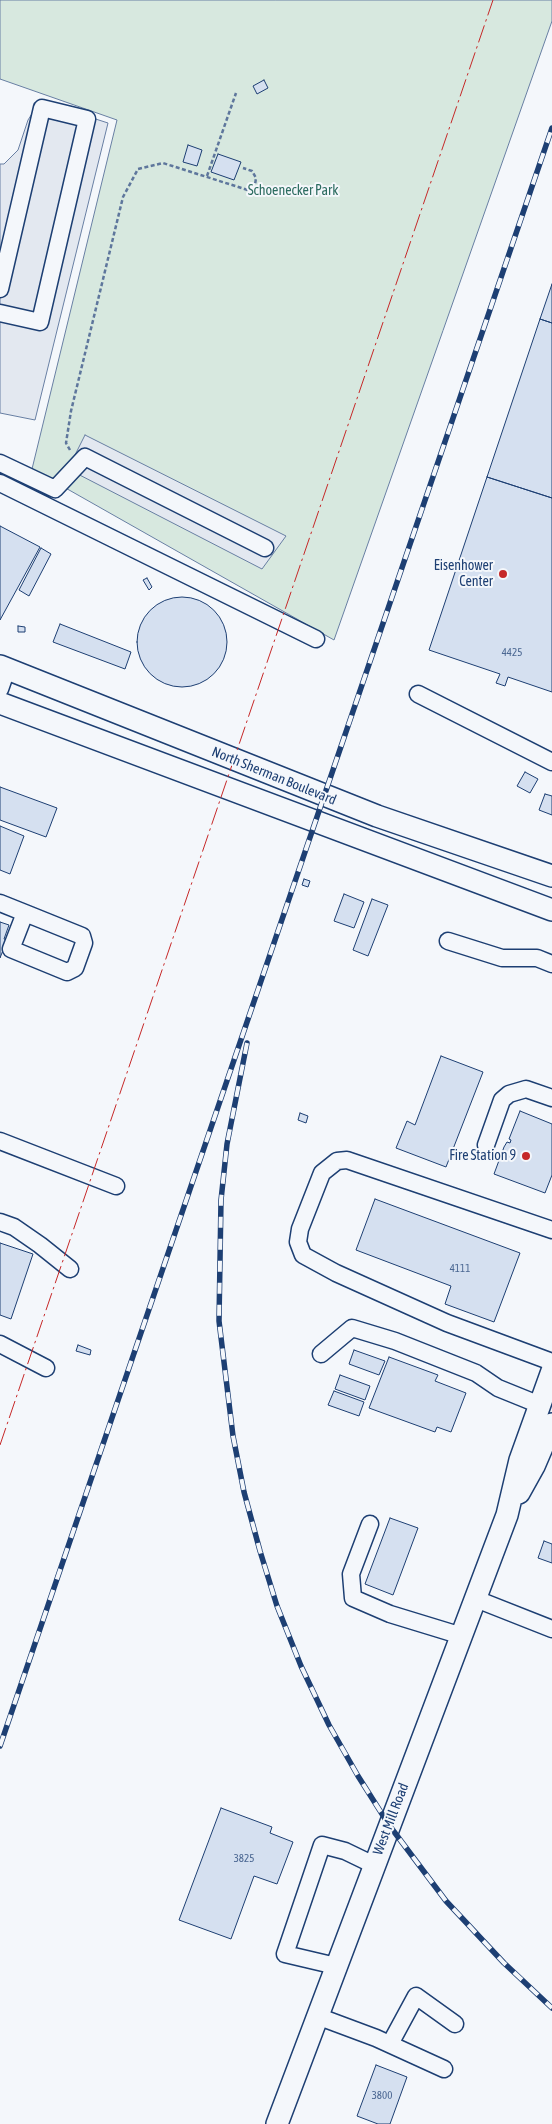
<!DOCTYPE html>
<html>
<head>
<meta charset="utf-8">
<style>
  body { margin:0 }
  canvas { display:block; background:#f4f7fb }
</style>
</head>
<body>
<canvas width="552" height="2124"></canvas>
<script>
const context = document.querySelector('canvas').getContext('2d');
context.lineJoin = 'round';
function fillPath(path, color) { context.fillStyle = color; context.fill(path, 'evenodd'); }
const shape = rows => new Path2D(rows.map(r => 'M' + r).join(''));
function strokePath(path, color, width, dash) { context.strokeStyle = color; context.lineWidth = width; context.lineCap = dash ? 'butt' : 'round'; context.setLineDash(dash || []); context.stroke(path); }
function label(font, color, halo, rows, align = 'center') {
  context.font = font + ' "Asap Condensed",sans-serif'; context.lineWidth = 4; context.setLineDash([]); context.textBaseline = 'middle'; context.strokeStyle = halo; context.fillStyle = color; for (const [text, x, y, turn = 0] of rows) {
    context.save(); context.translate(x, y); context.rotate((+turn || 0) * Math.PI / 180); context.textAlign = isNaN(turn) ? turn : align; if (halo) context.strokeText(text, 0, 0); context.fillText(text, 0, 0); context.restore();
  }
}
const green = shape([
  [0,0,552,0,552,21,334,640,32,469,117,120,0,79,0,0]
]);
const parking = shape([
  [40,101,108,123,35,420,0,413,0,164,4,164,18,150,28,120,40,101],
  [85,435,286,536,262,569,68,469,85,435]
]);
const building = shape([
  [264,80,268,88,257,94,253,86,264,80],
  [188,145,202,150,197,166,183,162,188,145],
  [218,154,241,162,234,180,211,172,218,154],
  [552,284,552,323,540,319,552,284],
  [540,319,552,323,552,498,487,477,540,319],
  [487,477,552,498,552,692,508,677,505,686,496,683,500,674,429,650,487,477],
  [0,526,40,547,0,620,0,526],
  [41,548,51,554,29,596,19,590,41,548],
  [147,578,152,587,149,590,143,580,147,578],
  '137 642a45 45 0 1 1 90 0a45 45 0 1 1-90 0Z',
  [60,624,131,652,125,669,53,642,60,624],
  [18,626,25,627,25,632,18,632,18,626],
  [525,772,538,779,530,793,517,786,525,772],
  [0,787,57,808,46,837,0,820,0,787],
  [545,794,552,796,552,815,539,810,545,794],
  [0,826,24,836,10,874,0,870,0,826],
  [304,879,310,881,308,887,302,885,304,879],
  [344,894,364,902,354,928,334,921,344,894],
  [372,899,388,905,368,956,353,950,372,899],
  [0,922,9,925,4,939,7,940,0,958,0,922],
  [441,1056,483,1072,446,1167,396,1148,407,1121,415,1125,441,1056],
  [520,1111,552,1124,552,1175,545,1193,494,1174,504,1147,507,1142,510,1143,511,1140,509,1139,520,1111],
  [300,1113,308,1116,306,1123,298,1120,300,1113],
  [375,1199,520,1253,494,1322,445,1304,451,1286,356,1250,375,1199],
  [0,1243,33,1254,11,1319,0,1315,0,1243],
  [78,1345,91,1350,90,1355,76,1351,78,1345],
  [354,1350,385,1361,379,1375,349,1364,354,1350],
  [389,1357,438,1375,435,1381,466,1393,451,1432,437,1427,435,1432,369,1408,389,1357],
  [340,1375,370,1386,365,1400,335,1389,340,1375],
  [334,1391,364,1402,359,1416,328,1405,334,1391],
  [390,1518,418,1528,393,1595,365,1584,390,1518],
  [544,1541,552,1544,552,1563,538,1558,544,1541],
  [221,1808,272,1827,270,1833,293,1842,277,1884,254,1876,231,1939,179,1920,221,1808],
  [376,2065,407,2077,390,2124,378,2124,357,2116,376,2065]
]);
const path = shape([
  [207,176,236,93],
  [70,450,66,443,71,411,123,197,138,169,163,163,254,192,256,178,252,171,243,168]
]);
const minor = shape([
  [0,289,42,108,87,119,40,322,0,313],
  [0,463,55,489,85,457,265,548],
  [0,483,316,639],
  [0,689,7,669],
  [418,694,552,762],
  [0,903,25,913,82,936,84,943,75,968,67,972,11,949,25,913],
  [448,941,502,958,537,958,552,964],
  [0,1141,116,1186],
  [486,1145,502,1100,509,1094,526,1089,552,1098],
  [0,1222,14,1227,40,1245,70,1269],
  [552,1230,347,1160,337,1161,322,1173,300,1229,298,1242,303,1255,336,1273,447,1323,552,1362],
  [0,1344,46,1368],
  [321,1354,352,1328,395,1341,476,1373,498,1388,540,1405],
  [370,1524,351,1574,353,1598,390,1614,462,1636],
  [476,1599,552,1629],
  [336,1966,285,1954,322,1845,345,1851,374,1865],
  [317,2016,376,2038,444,2069],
  [390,2044,416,1996,455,2024]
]);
const major = shape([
  [0,666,377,816,552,876],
  [0,703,552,910],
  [519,1493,534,1466,552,1424],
  [277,2124,507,1515,520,1460,552,1371]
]);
const rail = shape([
  [247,1043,227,1144,221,1200,219,1321,233,1436,244,1492,260,1551,277,1606,301,1666,329,1725,358,1776,389,1825,446,1901,504,1963,552,2008],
  [0,1746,552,128]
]);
const power = shape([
  [0,1445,493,0]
]);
const markers = [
  [503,574,5,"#c62828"],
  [526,1156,5,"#c62828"]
];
const numberNames = [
  ["4425",512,653],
  ["4111",460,1269],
  ["3825",244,1859],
  ["3800",382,2096]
];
const parkNames = [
  ["Schoenecker Park",293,191]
];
const poiNames = [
  ["Eisenhower",493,566],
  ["Center",493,582],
  ["Fire Station 9",516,1156]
];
const streetNames = [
  ["North Sherman Boulevard",274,776,22],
  ["West Mill Road",391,1819,-69]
];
fillPath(green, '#d7e8df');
strokePath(green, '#687fa3', 1);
fillPath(parking, '#e3e8f0');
strokePath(parking, '#687fa3', 1);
fillPath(building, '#d5e0f0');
strokePath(building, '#1d3f73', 1);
strokePath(minor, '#1d3f73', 19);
strokePath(major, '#1d3f73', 24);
strokePath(path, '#5e769c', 2.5, [4, 2.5]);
strokePath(minor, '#f4f7fb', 16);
strokePath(major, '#f4f7fb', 21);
strokePath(rail, '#1d3f73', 5.5);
strokePath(rail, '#f4f7fb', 4, [11]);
strokePath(power, '#c62828', 1, [18, 4, 2.5, 4]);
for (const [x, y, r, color] of markers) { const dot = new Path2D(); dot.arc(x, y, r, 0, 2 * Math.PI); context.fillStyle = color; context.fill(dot); strokePath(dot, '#f4f7fb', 2); }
label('11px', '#4b6792', null, numberNames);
label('14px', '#2c6c60', '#f4f7fb', parkNames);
label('14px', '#1d3f73', '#f4f7fb', poiNames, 'right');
label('14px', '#1d3f73', '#f4f7fb', streetNames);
</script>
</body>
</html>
